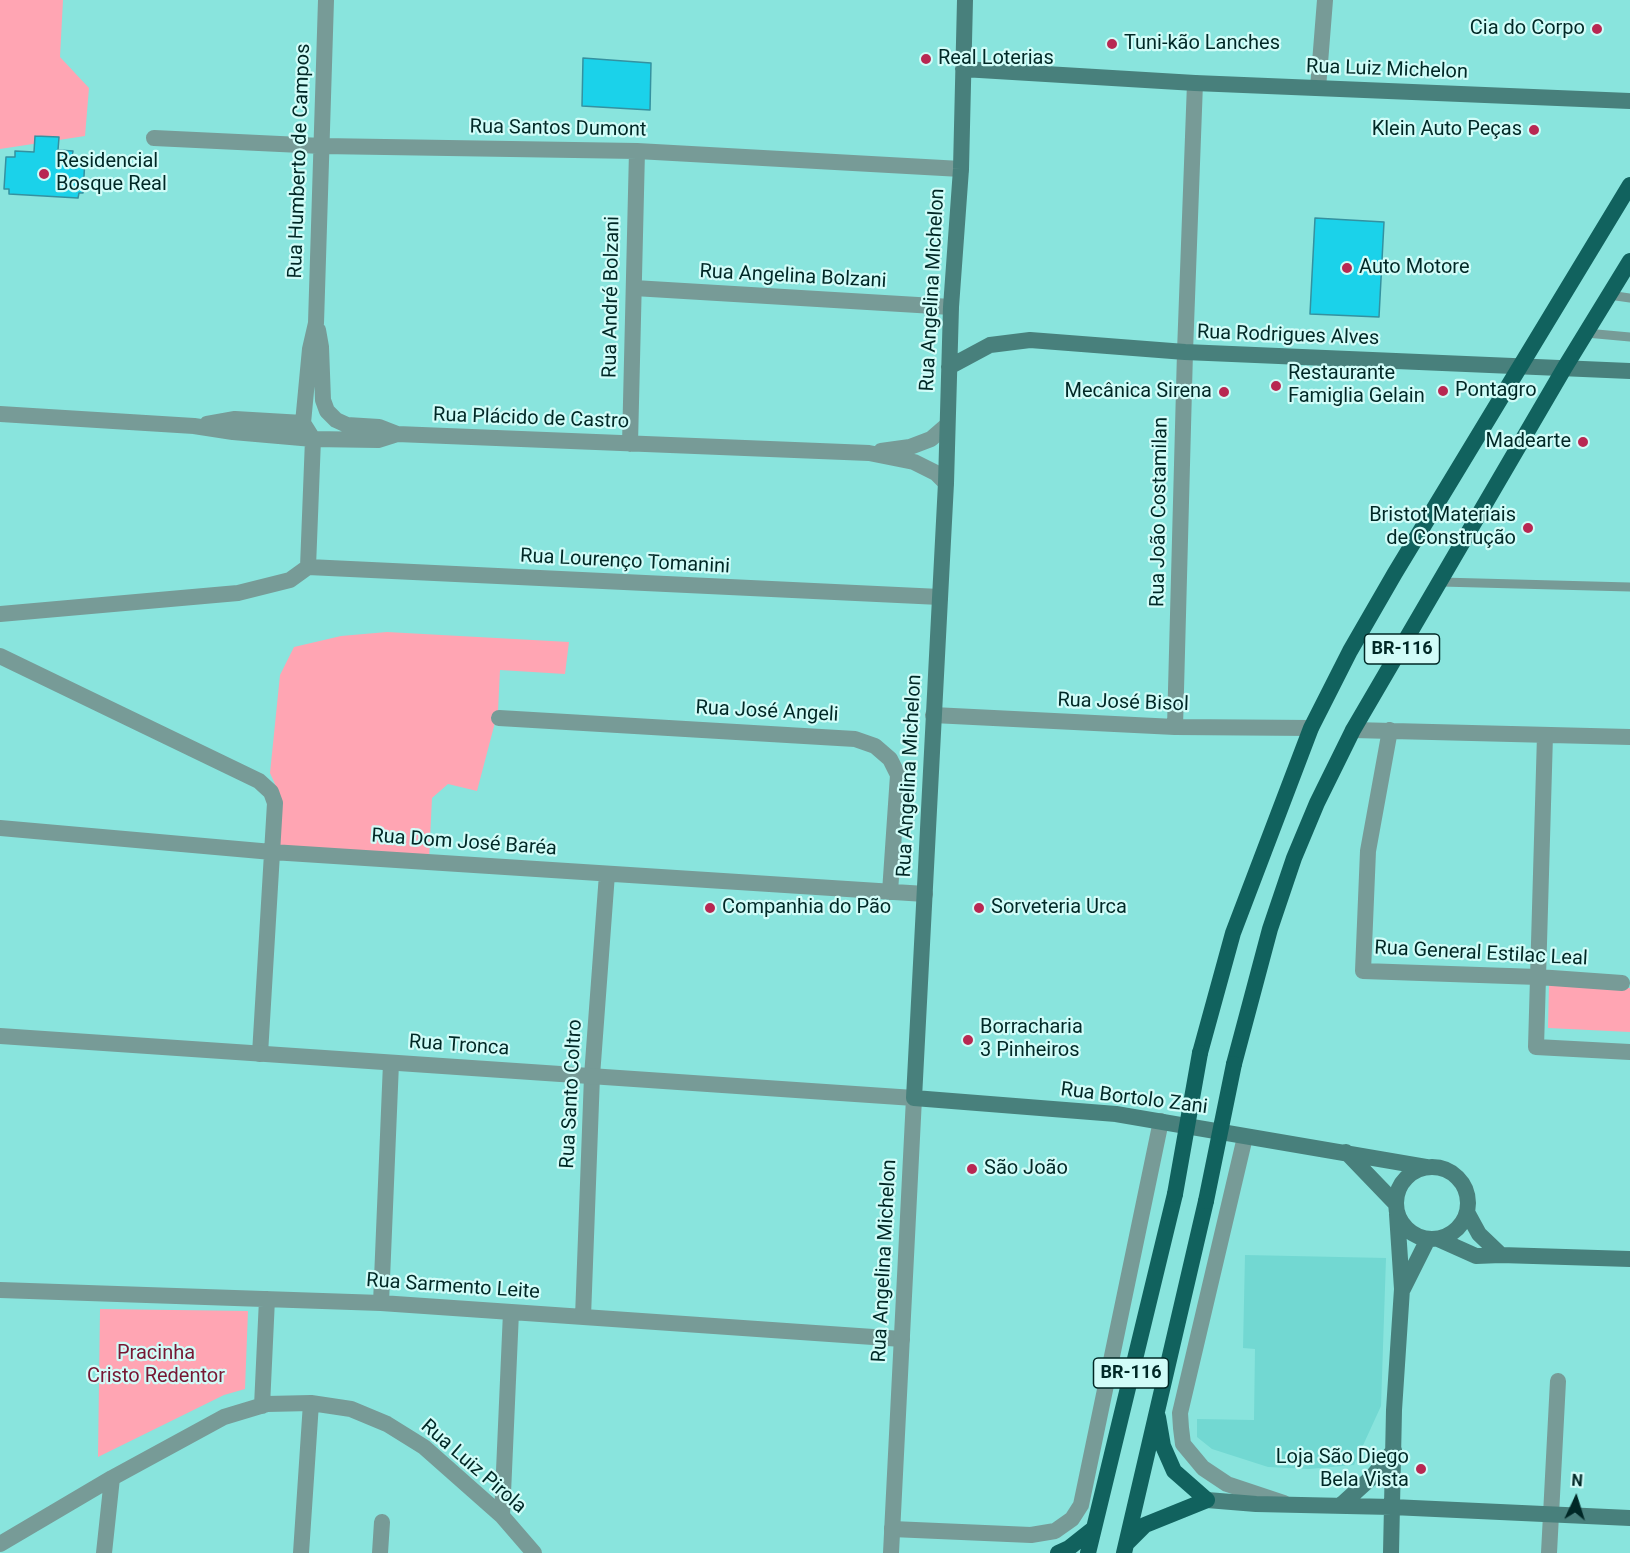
<!DOCTYPE html>
<html>
<head>
<meta charset="utf-8">
<style>
  body { margin:0 }
  #map { position:relative; width:1630px; height:1553px; overflow:hidden; background:#89e4dd; font-family:Roboto,sans-serif }
  canvas { display:block }
  .north { position:absolute; left:1546px; top:1469px; width:60px; height:60px; -webkit-text-stroke:4px #d1fcf8; paint-order:stroke; rotate:4deg; font-size:16px; font-weight:700; line-height:24px; text-align:center; color:#002826 }
  .north::after { content:''; display:block; margin:auto; width:21px; height:27px; background:#002826; clip-path:polygon(50% 0,100% 100%,50% 72%,0 100%) }
</style>
</head>
<body>
<div id="map">
<canvas width="1630" height="1553"></canvas>
<div class="north">N</div>
</div>
<script>
const context = document.querySelector('canvas').getContext('2d');
context.lineJoin = 'round';
function fillPath(path, color) { context.fillStyle = color; context.fill(path, 'evenodd'); }
const shape = rows => new Path2D(rows.map(r => 'M' + r).join(''));
function strokePath(path, color, width, dash) { context.strokeStyle = color; context.lineWidth = width; context.lineCap = dash ? 'butt' : 'round'; context.setLineDash(dash || []); context.stroke(path); }
function label(font, color, halo, rows, align = 'center') {
  context.font = font + ' Roboto,sans-serif'; context.lineWidth = 4.5; context.setLineDash([]); context.textBaseline = 'middle'; context.strokeStyle = halo; context.fillStyle = color; for (const [text, x, y, turn = 0] of rows) {
    context.save(); context.translate(x, y); context.rotate((+turn || 0) * Math.PI / 180); context.textAlign = isNaN(turn) ? turn : align; if (halo) context.strokeText(text, 0, 0); context.fillText(text, 0, 0); context.restore();
  }
}
const built = shape([
  [1245,1255,1386,1258,1381,1406,1354,1465,1309,1469,1268,1467,1212,1449,1197,1437,1197,1419,1254,1420,1255,1349,1243,1348]
]);
const green = shape([
  [0,0,63,0,60,57,89,88,85,136,0,149],
  [387,632,569,642,565,674,500,670,498,711,477,791,448,784,432,798,429,860,275,849,278,791,270,773,280,675,294,647,341,636],
  [1549,984,1630,988,1630,1032,1548,1028],
  [100,1309,248,1311,245,1389,224,1395,98,1457]
]);
const building = shape([
  [583,58,651,63,650,110,582,106,583,58],
  [35,136,59,137,58,150,73,151,72,158,85,159,83,193,79,193,78,198,9,194,9,189,4,189,6,157,15,157,15,151,34,152,35,136],
  [1315,218,1384,222,1379,317,1310,314,1315,218]
]);
const service = shape([
  [1609,295,1630,298],
  [1586,333,1630,337],
  [1441,582,1630,587]
]);
const minor = shape([
  [1318,88,1325,0],
  [154,138,322,146,637,151,961,169],
  [634,288,951,307],
  [318,330,321,347,323,400,327,411,336,420,347,425,379,427,397,434],
  [0,414,194,426,233,432,313,439,378,440,397,434,869,453,914,462,936,473,946,483],
  [207,424,235,419,303,423],
  [630,444,637,151],
  [881,451,910,447,931,439,946,426],
  [308,567,940,597],
  [308,567,313,439,303,423,310,349,316,323,326,0],
  [0,614,238,593,290,580,308,567],
  [0,656,259,781,271,792,275,803,260,1054],
  [933,715,1175,727,1311,728],
  [499,718,855,739,875,746,890,759,898,775,890,892],
  [1175,727,1185,352,1195,83],
  [1353,730,1630,737],
  [1390,730,1368,851,1363,971,1538,977,1622,983],
  [1545,735,1536,1047,1630,1052],
  [0,828,272,852,925,894],
  [1245,1137,1180,1413,1181,1428,1183,1444,1203,1468,1227,1484,1284,1503],
  [0,1290,381,1303,902,1339],
  [381,1303,391,1063],
  [583,1317,592,1076,607,874],
  [262,1406,267,1299],
  [502,1516,511,1312],
  [892,1529,1031,1535,1055,1531,1072,1519,1081,1505,1161,1121],
  [0,1544,112,1478,224,1417,267,1404,311,1403,351,1409,387,1424,424,1447,502,1516,534,1553],
  [104,1553,112,1478],
  [301,1553,311,1403],
  [380,1553,382,1522],
  [1549,1553,1558,1381]
]);
const tertiary = shape([
  [0,1036,914,1098,891,1553]
]);
const secondary = shape([
  [965,0,961,169,951,307,946,483,914,1098,1116,1114,1426,1167],
  [963,69,1195,83,1630,101],
  [949,367,990,345,1030,340,1185,352,1630,371],
  [1346,1152,1396,1204],
  '1396 1203a36 36 0 1 1 72 0a36 36 0 1 1-72 0Z',
  [1467,1212,1479,1234,1501,1255],
  [1438,1239,1476,1256,1501,1255,1630,1259],
  [1403,1289,1428,1239],
  [1207,1500,1256,1504,1392,1507,1630,1518],
  [1340,1506,1372,1477,1394,1450],
  [1391,1553,1394,1410,1402,1289,1397,1214]
]);
const trunk = shape([
  [1200,1053,1233,933,1311,728,1350,651,1395,573,1630,185],
  [1234,1064,1270,929,1294,858,1317,803,1353,730,1565,367,1630,261],
  [1127,1543,1145,1525,1207,1500,1174,1471,1163,1446,1158,1417],
  [1058,1553,1069,1548,1093,1529],
  [1088,1553,1175,1194],
  [1124,1553,1206,1201]
]);
const trunkBridge = shape([
  [1175,1194,1200,1053],
  [1206,1201,1234,1064]
]);
const markers = [
  [1597,29,6,"#b82852"],
  [1112,44,6,"#b82852"],
  [926,59,6,"#b82852"],
  [1534,130,6,"#b82852"],
  [44,174,6,"#b82852"],
  [1347,268,6,"#b82852"],
  [1276,386,6,"#b82852"],
  [1443,391,6,"#b82852"],
  [1224,392,6,"#b82852"],
  [1583,442,6,"#b82852"],
  [1528,528,6,"#b82852"],
  [710,908,6,"#b82852"],
  [979,908,6,"#b82852"],
  [968,1040,6,"#b82852"],
  [972,1169,6,"#b82852"],
  [1421,1469,6,"#b82852"]
];
const shields = [
  [1402,649,75],
  [1131,1373,75]
];
const shieldNames = [
  ["BR-116",1402,649],
  ["BR-116",1131,1373]
];
const poiNames = [
  ["Cia do Corpo",1585,29,"right"],
  ["Tuni-kão Lanches",1124,44],
  ["Real Loterias",938,59],
  ["Klein Auto Peças",1522,130,"right"],
  ["Residencial",56,162],
  ["Bosque Real",56,185],
  ["Auto Motore",1359,268],
  ["Restaurante",1288,374],
  ["Famiglia Gelain",1288,397],
  ["Pontagro",1455,391],
  ["Mecânica Sirena",1212,392,"right"],
  ["Madearte",1571,442,"right"],
  ["Bristot Materiais",1516,516,"right"],
  ["de Construção",1516,539,"right"],
  ["Companhia do Pão",722,908],
  ["Sorveteria Urca",991,908],
  ["Borracharia",980,1028],
  ["3 Pinheiros",980,1051],
  ["São João",984,1169],
  ["Loja São Diego",1409,1458,"right"],
  ["Bela Vista",1409,1481,"right"]
];
const streetNames = [
  ["Rua Luiz Michelon",1387,70,2],
  ["Rua Santos Dumont",558,129,1],
  ["Rua Humberto de Campos",300,161,-88],
  ["Rua Angelina Bolzani",793,277,3],
  ["Rua Angelina Michelon",933,290,-87],
  ["Rua André Bolzani",612,297,-89],
  ["Rua Rodrigues Alves",1288,336,2],
  ["Rua Plácido de Castro",531,419,2],
  ["Rua João Costamilan",1160,512,-89],
  ["Rua Lourenço Tomanini",625,562,3],
  ["Rua José Bisol",1123,703,2],
  ["Rua José Angeli",767,712,3],
  ["Rua Angelina Michelon",910,776,-87],
  ["Rua Dom José Baréa",464,843,4],
  ["Rua General Estilac Leal",1481,954,3],
  ["Rua Tronca",459,1046,4],
  ["Rua Santo Coltro",572,1094,-87],
  ["Rua Bortolo Zani",1134,1099,7],
  ["Rua Angelina Michelon",885,1261,-87],
  ["Rua Sarmento Leite",453,1287,4],
  ["Rua Luiz Pirola",473,1467,41]
];
const parkNames = [
  ["Pracinha",156,1354],
  ["Cristo Redentor",156,1377]
];
fillPath(built, '#72d8d2');
fillPath(green, '#ffa5b3');
fillPath(building, '#1bd2ea');
strokePath(building, '#3491a0', 1.5);
strokePath(service, '#779b97', 9);
strokePath(minor, '#779b97', 16);
strokePath(tertiary, '#779b97', 16);
strokePath(secondary, '#48807c', 16);
strokePath(trunk, '#11625e', 16);
strokePath(trunkBridge, '#11625e', 16);
for (const [x, y, r, color] of markers) { const dot = new Path2D(); dot.arc(x, y, r, 0, 2 * Math.PI); context.fillStyle = color; context.fill(dot); strokePath(dot, '#d1fcf8', 2); }
for (const [x, y, w] of shields) { const box = new Path2D(); box.roundRect(x - w / 2, y - 15, w, 30, 4.5); context.fillStyle = '#d1fcf8'; context.fill(box); strokePath(box, '#002826', 1.5); }
label('bold 18px', '#002826', null, shieldNames);
label('20px', '#002826', '#d1fcf8', poiNames, 'left');
label('20px', '#002826', '#d1fcf8', streetNames);
label('20px', '#771733', '#d1fcf8', parkNames);
</script>
</body>
</html>
